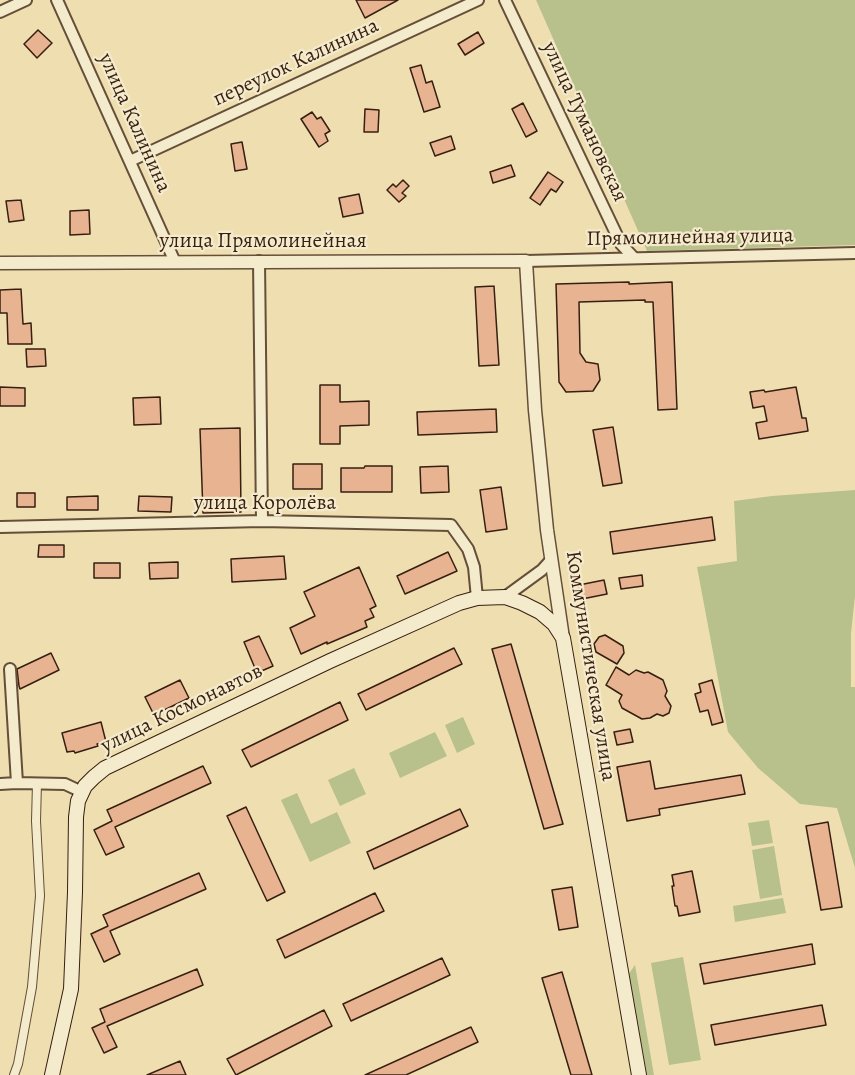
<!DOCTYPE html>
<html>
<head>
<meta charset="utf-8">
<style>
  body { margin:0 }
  canvas { display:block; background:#eedeb0 }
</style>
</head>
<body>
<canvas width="855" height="1075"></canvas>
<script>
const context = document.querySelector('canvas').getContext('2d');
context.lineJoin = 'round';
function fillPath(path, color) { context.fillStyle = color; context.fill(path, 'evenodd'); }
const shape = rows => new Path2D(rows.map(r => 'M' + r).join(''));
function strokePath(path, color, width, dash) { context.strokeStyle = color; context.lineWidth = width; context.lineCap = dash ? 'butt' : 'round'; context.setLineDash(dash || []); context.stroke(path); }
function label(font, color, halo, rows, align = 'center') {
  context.font = font + ' Alegreya,serif'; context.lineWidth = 4.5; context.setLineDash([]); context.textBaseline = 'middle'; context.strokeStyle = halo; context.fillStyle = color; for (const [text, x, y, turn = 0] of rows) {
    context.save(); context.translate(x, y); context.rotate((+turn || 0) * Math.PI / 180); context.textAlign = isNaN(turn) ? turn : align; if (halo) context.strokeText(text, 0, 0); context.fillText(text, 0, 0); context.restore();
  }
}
const green = shape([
  [536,0,855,0,855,245,647,251],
  [855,490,855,596,851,633,851,687,855,687,855,868,837,808,800,804,758,768,728,732,697,567,737,561,734,501,772,496],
  [463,717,475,744,457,753,445,725],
  [435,732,447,756,400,778,389,753],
  [354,768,366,794,340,806,328,780],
  [297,793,311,824,337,812,351,843,310,862,281,800],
  [769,820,773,843,752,846,748,823],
  [774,846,782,895,760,899,752,850],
  [783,898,786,913,735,922,733,906],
  [683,957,701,1060,669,1065,651,963],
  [635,965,654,1075,647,1075,628,975]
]);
const building = shape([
  [356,0,398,0,365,18,356,0],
  [38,30,52,43,37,58,24,44,38,30],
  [478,32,484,43,465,55,458,44,478,32],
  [421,65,426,83,432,81,440,107,424,112,410,68,421,65],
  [523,103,537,131,526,137,512,109,523,103],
  [365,109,379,110,378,132,364,132,365,109],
  [312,112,317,119,321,117,330,131,325,134,328,141,319,147,301,119,312,112],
  [451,136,455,149,435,156,430,143,451,136],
  [242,142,247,169,235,171,231,144,242,142],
  [511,165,515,176,493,183,490,172,511,165],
  [548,172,563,182,556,192,551,189,540,205,530,198,548,172],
  [403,180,409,186,402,193,406,196,399,202,387,190,393,184,396,187,403,180],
  [359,194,363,213,343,217,339,198,359,194],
  [21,200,24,220,9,222,6,201,21,200],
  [89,210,90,234,70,235,70,211,89,210],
  [629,282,629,284,672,282,677,409,658,410,653,302,645,302,645,300,579,302,580,353,586,362,598,364,600,380,593,391,566,392,559,382,556,284,629,282],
  [494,286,499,365,479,366,475,287,494,286],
  [21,289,23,324,31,323,32,344,8,344,7,313,0,313,0,290,21,289],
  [26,349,45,349,46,366,27,367,26,349],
  [320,385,340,385,340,402,369,401,369,425,340,426,340,444,320,444,320,385],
  [0,387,25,388,25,406,0,406,0,387],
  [796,387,802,418,806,418,808,431,759,439,756,423,767,421,764,406,753,408,750,392,764,390,765,392,796,387],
  [160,397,161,424,134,425,133,398,160,397],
  [496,409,497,432,418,435,417,412,496,409],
  [613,427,622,483,603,486,593,430,613,427],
  [240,428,241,512,203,513,200,429,240,428],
  [293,464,322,464,322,489,293,489,293,464],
  [365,466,392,466,392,492,341,492,341,468,364,468,365,466],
  [448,466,449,492,421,493,420,467,448,466],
  [501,487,507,529,486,532,480,490,501,487],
  [17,493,35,493,35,507,17,507,17,493],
  [98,496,98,510,67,510,67,497,98,496],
  [139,496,172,497,171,512,138,511,139,496],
  [712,517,715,540,613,554,610,532,712,517],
  [39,545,64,545,64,557,38,557,39,545],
  [448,552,457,571,405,594,397,576,448,552],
  [284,556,286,579,232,582,231,559,284,556],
  [178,562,178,578,150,579,149,563,178,562],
  [94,563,120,563,120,578,94,578,94,563],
  [359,567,376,606,370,609,374,617,365,621,367,627,327,644,327,642,301,654,290,628,315,616,304,592,359,567],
  [642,575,643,586,621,589,619,578,642,575],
  [604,580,607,594,582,599,579,585,604,580],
  [605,635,623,646,624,653,617,664,596,652,594,644,599,637,605,635],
  [259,636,273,666,257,673,244,642,259,636],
  [511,644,563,824,544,829,492,649,511,644],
  [454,648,462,664,366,710,358,694,454,648],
  [51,653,59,670,20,689,19,686,17,669,51,653],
  [616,667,629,675,636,670,644,673,648,672,663,680,667,691,665,696,671,706,669,713,663,716,657,714,650,718,642,719,622,708,619,701,622,695,606,685,616,667],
  [180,680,189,698,154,715,145,697,180,680],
  [712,680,723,722,712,725,708,710,700,712,695,694,701,692,699,684,712,680],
  [340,702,348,720,251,767,242,750,340,702],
  [101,722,106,742,97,744,98,746,75,753,74,751,67,752,62,733,101,722],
  [630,729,633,742,617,745,614,732,630,729],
  [650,761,655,789,741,775,745,794,659,809,660,815,627,821,617,767,650,761],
  [203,766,211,783,115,827,124,847,106,855,94,830,112,821,107,810,203,766],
  [246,807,285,892,267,901,227,816,246,807],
  [460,809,468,826,374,869,367,852,460,809],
  [828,822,842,907,821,910,806,826,828,822],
  [692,871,700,912,679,916,677,906,675,906,672,886,674,886,672,875,692,871],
  [199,873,206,889,110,931,120,954,104,962,91,934,108,926,103,915,199,873],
  [572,887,578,927,559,930,552,890,572,887],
  [375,893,384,911,285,958,277,940,375,893],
  [812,944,815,964,704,984,700,964,812,944],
  [442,958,450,975,351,1021,343,1004,442,958],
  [197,969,203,985,107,1026,117,1047,104,1053,92,1028,105,1022,100,1009,197,969],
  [562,972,592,1075,571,1075,542,978,562,972],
  [822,1005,826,1025,715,1045,711,1025,822,1005],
  [324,1010,332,1026,236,1075,227,1059,324,1010],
  [471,1027,478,1042,406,1075,365,1075,471,1027],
  [180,1061,186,1075,147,1075,180,1061]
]);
const pedestrian = shape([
  [14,1075,18,1064,32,987,40,896,36,821,37,783]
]);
const minor = shape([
  [57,0,175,262],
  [505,0,621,244,634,258],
  [0,12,26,0],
  [130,161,478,0],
  [259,261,262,521],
  [526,261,855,253],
  [0,527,262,521,451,525,468,549,474,567,477,598],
  [505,597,542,570,551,560],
  [10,669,17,783],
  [0,784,17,783,65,784,82,792]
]);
const tertiary = shape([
  [0,263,526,261,535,410,547,530,563,638]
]);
const secondary = shape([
  [52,1075,71,989,75,892,76,817,78,801,85,786,94,777,105,768,330,661,459,603,477,598,505,597,522,603,540,612,554,624,563,638,639,1075]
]);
const streetNames = [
  ["переулок Калинина",296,63,-25],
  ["улица Тумановская",584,122,65],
  ["улица Калинина",134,123,66],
  ["Прямолинейная улица",690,238,-1],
  ["улица Прямолинейная",263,242],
  ["улица Королёва",265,504],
  ["Коммунистическая улица",590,666,81],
  ["улица Космонавтов",182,709,-26]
];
fillPath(green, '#b8c18c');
fillPath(building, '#e7b391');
strokePath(building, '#371f11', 1.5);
strokePath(pedestrian, '#654f39', 10);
strokePath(minor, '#654f39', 14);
strokePath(tertiary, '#654f39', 15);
strokePath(secondary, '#371f11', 16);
strokePath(pedestrian, '#f4eacc', 8);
strokePath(minor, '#f4eacc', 10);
strokePath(tertiary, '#f4eacc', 12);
strokePath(secondary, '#f4eacc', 14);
label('21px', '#371f11', '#f4eacc', streetNames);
</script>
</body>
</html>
